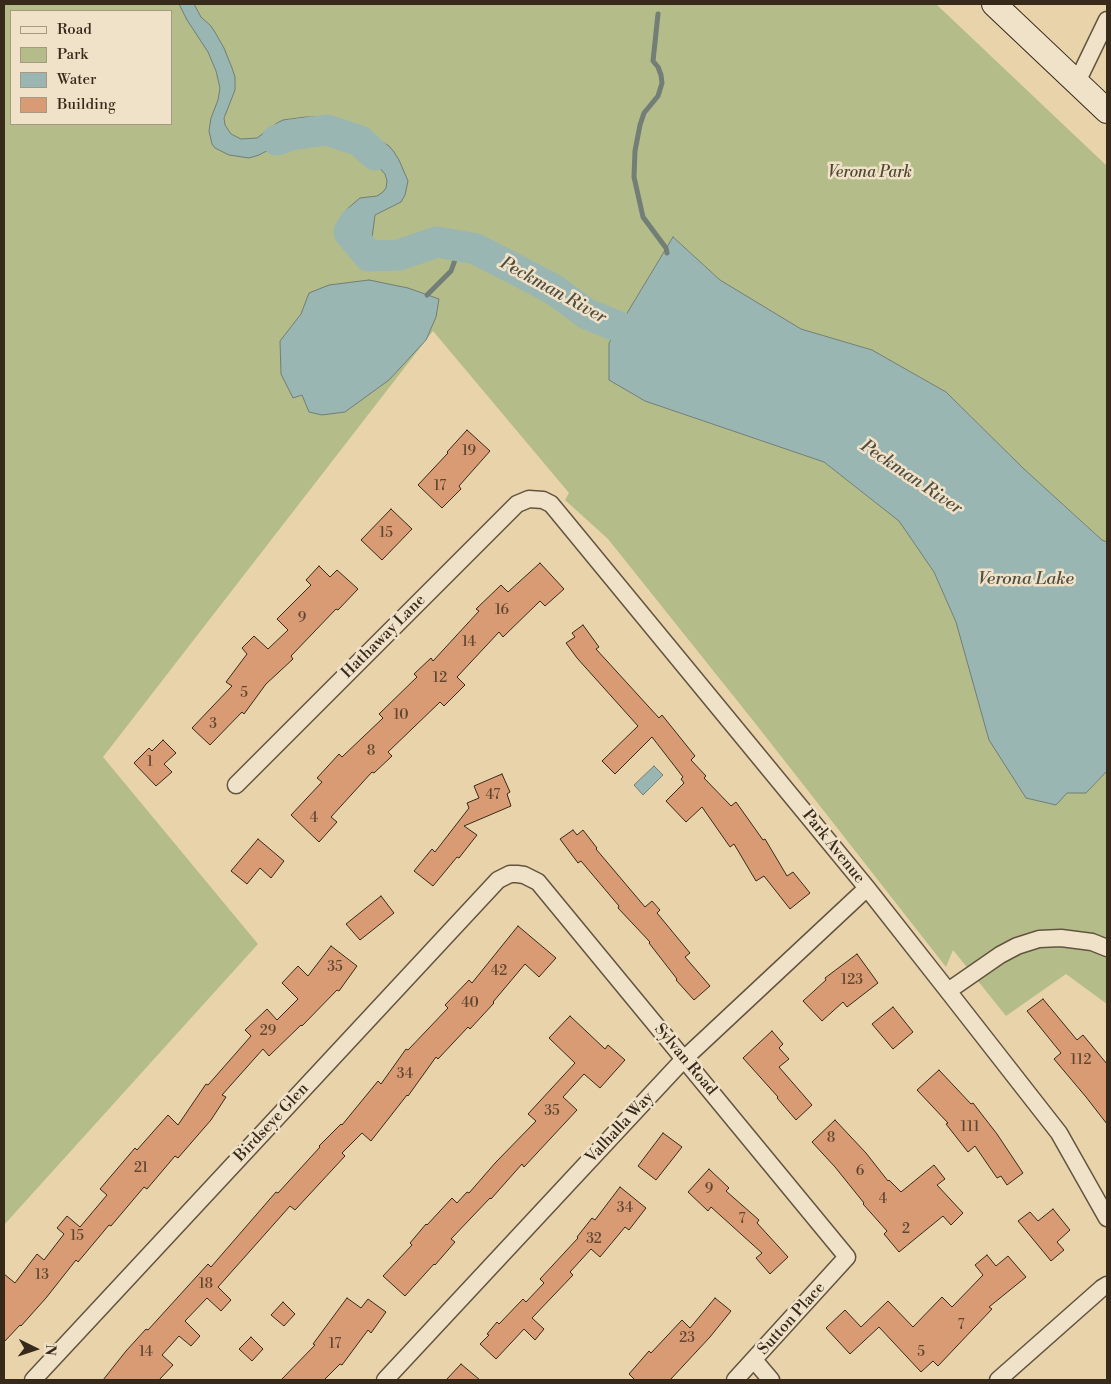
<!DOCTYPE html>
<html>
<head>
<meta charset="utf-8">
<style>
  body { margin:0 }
  #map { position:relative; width:1111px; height:1384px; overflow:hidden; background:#e8d3ab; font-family:"Libre Bodoni",serif }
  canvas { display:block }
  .frame { position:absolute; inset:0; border:5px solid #372a1b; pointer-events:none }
  .legend { position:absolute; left:10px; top:10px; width:162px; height:115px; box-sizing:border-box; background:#f0e2c8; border:1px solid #a69883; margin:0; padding:6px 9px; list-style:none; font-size:15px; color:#372a1b }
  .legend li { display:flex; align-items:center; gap:10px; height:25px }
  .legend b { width:25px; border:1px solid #a69883 }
  .north { position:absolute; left:10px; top:1324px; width:50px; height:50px; -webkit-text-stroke:4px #f0e2c8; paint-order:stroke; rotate:94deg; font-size:14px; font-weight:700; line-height:20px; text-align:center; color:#372a1b }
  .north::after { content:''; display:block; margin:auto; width:18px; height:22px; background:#372a1b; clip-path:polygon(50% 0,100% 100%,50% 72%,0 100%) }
</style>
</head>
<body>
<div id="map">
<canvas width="1111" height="1384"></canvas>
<div class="frame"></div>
<ul class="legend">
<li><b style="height:6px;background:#f0e2c8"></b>Road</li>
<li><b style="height:14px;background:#b4bd8a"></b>Park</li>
<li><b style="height:14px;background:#99b6b2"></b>Water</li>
<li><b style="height:14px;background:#d89b74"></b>Building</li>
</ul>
<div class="north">N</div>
</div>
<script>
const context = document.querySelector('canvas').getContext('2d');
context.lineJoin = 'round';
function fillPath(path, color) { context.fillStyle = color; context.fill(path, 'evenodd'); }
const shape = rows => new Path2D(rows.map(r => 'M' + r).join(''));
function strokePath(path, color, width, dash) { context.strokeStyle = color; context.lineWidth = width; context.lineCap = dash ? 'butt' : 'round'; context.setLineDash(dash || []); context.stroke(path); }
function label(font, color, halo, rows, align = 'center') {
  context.font = font + ' "Libre Bodoni",serif'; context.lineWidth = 5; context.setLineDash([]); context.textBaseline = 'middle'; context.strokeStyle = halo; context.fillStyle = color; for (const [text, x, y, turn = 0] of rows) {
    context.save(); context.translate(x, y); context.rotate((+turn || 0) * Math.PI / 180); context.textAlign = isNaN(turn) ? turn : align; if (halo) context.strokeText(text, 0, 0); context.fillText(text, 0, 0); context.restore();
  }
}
const green = shape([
  [4,4,936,4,1107,166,1107,542,1102,540,1024,469,946,392,872,350,801,329,720,280,673,237,609,343,609,380,645,401,824,462,900,521,934,572,956,622,1067,793,1086,793,1107,771,1107,1004,1066,974,1006,1016,953,950,946,967,755,723,608,539,565,500,569,493,433,331,103,757,258,944,4,1225],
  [11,11,171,11,171,124,11,124]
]);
const water = shape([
  [179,4,194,4,201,17,211,26,216,34,224,48,232,68,235,77,235,90,224,118,225,125,231,134,241,139,257,138,277,123,283,120,306,117,319,117,343,121,376,138,389,146,394,152,399,160,408,181,405,195,401,202,375,215,369,261,356,258,349,253,344,245,342,240,344,231,343,225,343,221,346,210,360,198,377,196,383,192,386,188,387,181,385,174,367,154,332,130,329,129,323,129,304,138,280,144,259,155,249,158,229,155,215,148,212,144,209,131,211,118,218,100,220,88,216,71,208,52,187,20,179,4],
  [673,237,720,280,801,329,872,350,946,392,1024,469,1102,540,1107,542,1107,771,1086,793,1067,793,1056,805,1026,798,989,740,956,622,934,572,899,521,824,462,645,401,609,380,609,343,673,237],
  [369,280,408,288,439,299,436,317,426,340,389,380,345,412,322,415,309,412,302,395,293,398,281,374,280,341,301,314,309,293,329,285,369,280],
  [654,766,663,775,643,795,634,785,654,766]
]);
const stream = shape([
  [658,14,653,61,658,67,661,75,662,83,658,96,644,113,640,125,635,151,634,177,643,217,666,248,667,253],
  [427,295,451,271,460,246]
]);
const river = shape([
  [277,140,291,135,327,130,360,141,375,155],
  [355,222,349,232,369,256,399,255,437,242,476,249,553,289,587,314,659,343]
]);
const building = shape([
  [467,430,490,451,459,486,461,489,442,508,418,485,448,453,447,452,467,430],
  [391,509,412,529,382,560,361,540,391,509],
  [540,563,564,589,545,606,540,601,503,637,499,632,457,677,465,685,444,706,440,702,388,752,392,756,374,773,372,772,331,817,337,822,319,842,291,815,322,782,317,778,339,754,342,757,383,718,379,714,417,677,414,674,431,658,433,661,479,611,476,609,501,585,508,592,540,563],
  [319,566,330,577,337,570,358,589,338,610,336,609,291,656,293,659,266,684,244,714,242,712,210,745,192,728,232,686,226,682,247,654,242,648,254,636,268,649,288,630,277,619,311,585,306,580,319,566],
  [583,625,599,647,596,649,659,718,662,715,695,756,691,760,706,776,704,778,731,806,736,802,763,840,765,839,787,876,793,872,810,893,790,909,764,876,756,881,734,844,730,847,702,807,686,822,666,801,684,783,681,779,683,777,652,737,615,774,602,761,638,726,577,658,566,643,575,637,572,633,583,625],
  [163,740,176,753,164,764,172,772,156,786,134,763,149,748,152,751,163,740],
  [502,774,510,792,507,794,511,806,464,826,477,835,459,858,457,857,433,886,414,871,432,849,435,852,469,808,467,803,479,798,474,786,502,774],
  [573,830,577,835,583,830,597,848,596,849,645,907,652,901,660,910,657,913,690,953,685,957,710,986,694,1000,676,980,677,979,649,943,650,942,618,908,619,906,581,861,578,863,560,839,573,830],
  [258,839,284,861,271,878,260,868,247,884,231,871,258,839],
  [381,896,394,913,360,940,346,924,381,896],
  [518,926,556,958,539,977,525,964,493,1002,494,1003,470,1029,468,1027,438,1059,436,1057,408,1096,407,1095,371,1141,362,1133,342,1153,345,1156,295,1210,290,1206,218,1287,231,1300,221,1311,207,1298,185,1321,200,1336,191,1346,179,1336,162,1355,173,1365,159,1380,103,1380,126,1351,146,1329,148,1330,208,1264,211,1267,276,1192,278,1193,320,1147,319,1146,341,1124,342,1125,378,1081,381,1084,406,1049,408,1050,448,1008,445,1005,469,980,472,983,518,926],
  [331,946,357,966,339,991,337,990,302,1026,301,1025,269,1056,263,1049,222,1095,226,1097,211,1120,178,1158,175,1156,147,1189,144,1187,111,1226,109,1225,78,1262,76,1260,46,1298,21,1326,20,1325,4,1342,4,1274,15,1283,37,1254,44,1260,64,1234,57,1228,67,1216,80,1227,107,1195,100,1189,135,1148,137,1150,168,1115,178,1125,206,1084,208,1085,251,1036,245,1030,267,1009,277,1020,298,999,282,983,298,966,308,976,331,946],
  [857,954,878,983,847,1007,843,1002,822,1021,803,1001,826,980,825,978,857,954],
  [1043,999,1077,1040,1083,1035,1107,1064,1107,1124,1086,1097,1054,1059,1061,1053,1027,1011,1043,999],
  [893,1007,913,1032,893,1049,872,1024,893,1007],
  [570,1016,605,1049,608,1045,625,1060,600,1088,584,1074,563,1097,577,1110,524,1167,522,1164,491,1199,490,1198,451,1239,455,1242,435,1265,434,1264,405,1296,383,1276,412,1245,410,1243,426,1224,427,1225,452,1198,457,1203,467,1192,469,1193,496,1162,536,1121,528,1114,575,1063,549,1038,570,1016],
  [772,1031,783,1044,779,1048,789,1059,779,1067,812,1105,796,1120,777,1098,778,1097,743,1058,772,1031],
  [939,1070,971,1104,973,1103,997,1134,1023,1173,1007,1185,1001,1176,997,1178,975,1146,968,1152,946,1124,948,1123,917,1090,939,1070],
  [835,1120,866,1153,888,1181,889,1180,901,1192,934,1165,945,1179,937,1185,963,1213,951,1225,943,1216,899,1252,884,1234,887,1231,863,1204,864,1203,835,1167,812,1142,835,1120],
  [663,1133,682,1147,656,1180,638,1166,663,1133],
  [709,1169,729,1188,726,1191,759,1220,757,1223,788,1257,770,1274,756,1258,762,1253,711,1207,708,1211,688,1192,709,1169],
  [620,1187,646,1208,629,1230,625,1227,600,1257,591,1249,570,1272,573,1275,532,1318,544,1329,535,1340,524,1329,496,1359,480,1344,489,1335,487,1334,497,1322,499,1324,523,1299,526,1302,544,1283,540,1279,578,1238,577,1237,592,1218,595,1220,620,1187],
  [1053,1209,1070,1230,1057,1242,1064,1250,1051,1261,1018,1221,1030,1212,1038,1221,1053,1209],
  [987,1255,996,1266,1008,1256,1026,1277,989,1307,992,1309,938,1366,933,1361,921,1372,879,1327,850,1354,826,1328,845,1310,861,1327,888,1301,913,1327,942,1297,952,1307,983,1275,975,1265,987,1255],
  [347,1298,361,1308,368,1299,386,1312,371,1333,368,1330,342,1365,340,1364,324,1380,281,1380,315,1345,313,1344,347,1298],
  [715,1298,731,1311,710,1337,670,1380,635,1380,629,1374,649,1351,651,1353,682,1320,690,1328,715,1298],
  [283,1302,295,1314,284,1326,271,1315,283,1302],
  [251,1337,263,1349,252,1361,239,1349,251,1337],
  [461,1364,480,1380,446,1380,461,1364]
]);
const minor = shape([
  [1077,82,1107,20],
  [236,785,517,504,529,499,543,500,551,504,556,510,867,888,948,991,1059,1133,1107,1218],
  [948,991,1000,955,1017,946,1039,939,1061,938,1092,942,1107,948],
  [754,1360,771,1380],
  [33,1380,498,880,510,874,517,874,524,875,538,882,847,1257,735,1380],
  [385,1380,684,1059,867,888],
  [998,1380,1102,1288,1107,1285]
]);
const secondary = shape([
  [994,4,1107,111]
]);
const numberNames = [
  ["19",469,452],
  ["17",440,487],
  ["15",386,534],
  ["16",502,611],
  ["9",302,619],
  ["14",469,643],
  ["12",440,679],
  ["5",244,694],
  ["10",401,716],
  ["3",213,725],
  ["8",371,752],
  ["1",150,763],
  ["47",493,796],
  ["4",314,819],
  ["35",335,968],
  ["42",499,972],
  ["123",852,981],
  ["40",470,1004],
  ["29",268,1032],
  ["112",1081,1061],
  ["34",405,1075],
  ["35",552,1112],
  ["111",970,1128],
  ["8",831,1139],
  ["21",141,1169],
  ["6",860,1172],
  ["9",709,1190],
  ["4",883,1200],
  ["34",625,1209],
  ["7",742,1220],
  ["2",906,1230],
  ["15",77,1237],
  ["32",594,1240],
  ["13",42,1276],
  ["18",206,1285],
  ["7",961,1326],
  ["23",687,1339],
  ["17",335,1345],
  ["14",146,1353],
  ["5",921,1353]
];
const parkNames = [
  ["Verona Park",870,173]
];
const streetNames = [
  ["Hathaway Lane",384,637,-45],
  ["Park Avenue",833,847,51],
  ["Sylvan Road",685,1060,50],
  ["Birdseye Glen",272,1123,-47],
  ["Valhalla Way",620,1128,-47],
  ["Sutton Place",792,1319,-48]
];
const waterNames = [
  ["Peckman River",553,291,29],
  ["Peckman River",911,478,34],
  ["Verona Lake",1026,580]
];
fillPath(green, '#b4bd8a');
fillPath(water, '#99b6b2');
strokePath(water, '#727e76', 1);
strokePath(stream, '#727e76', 5);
strokePath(river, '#99b6b2', 31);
fillPath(building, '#d89b74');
strokePath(building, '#372a1b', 1);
strokePath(minor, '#63543f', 19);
strokePath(secondary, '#372a1b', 26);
strokePath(minor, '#f0e2c8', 16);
strokePath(secondary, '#f0e2c8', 24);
label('14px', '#5f4631', null, numberNames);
label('italic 16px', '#504731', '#f0e2c8', parkNames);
label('16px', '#372a1b', '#f0e2c8', streetNames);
label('italic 18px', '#504d41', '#f0e2c8', waterNames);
</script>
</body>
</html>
